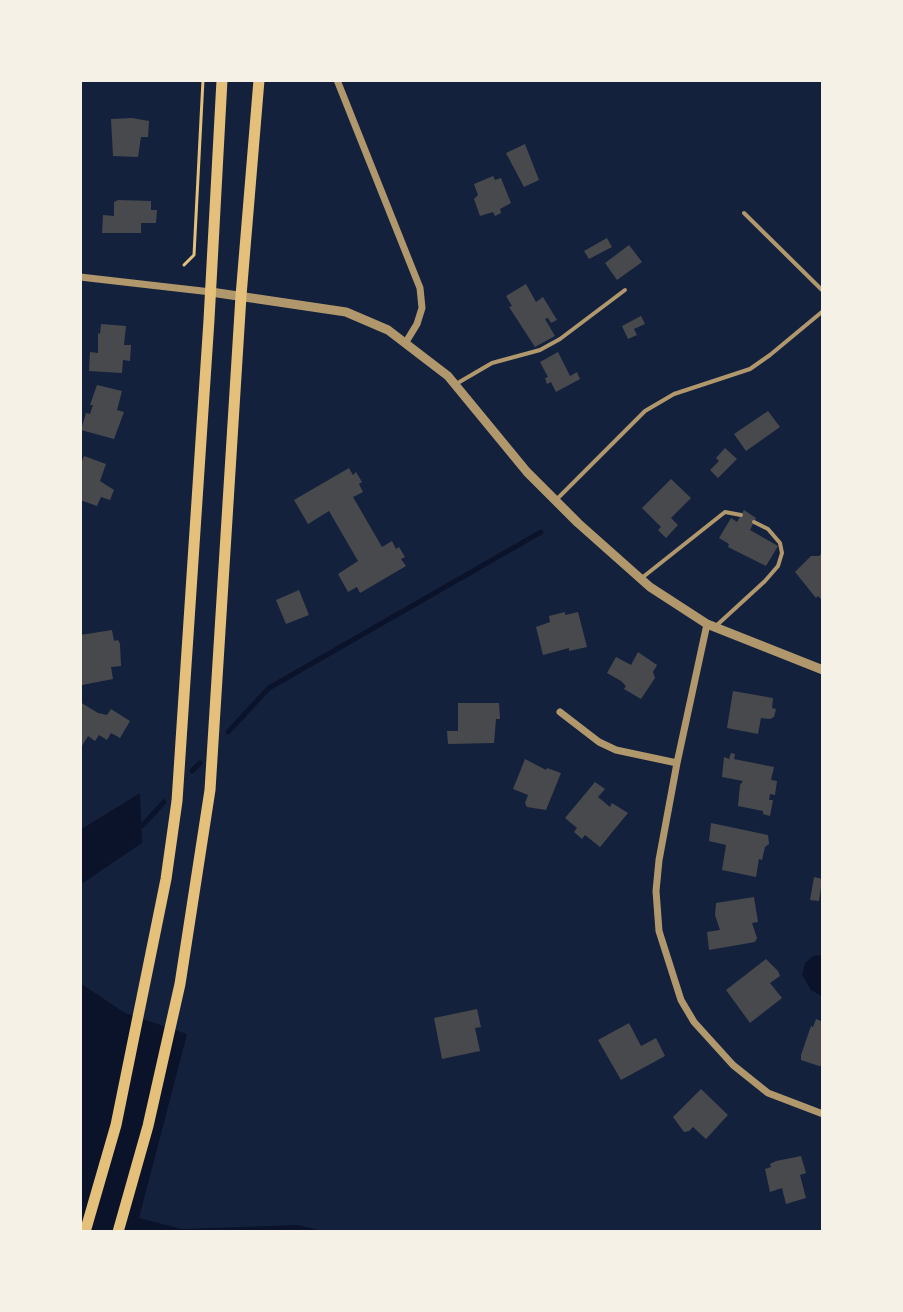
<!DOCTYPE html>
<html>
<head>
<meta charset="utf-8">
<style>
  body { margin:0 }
  #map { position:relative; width:903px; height:1312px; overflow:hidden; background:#14213d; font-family:Rubik,sans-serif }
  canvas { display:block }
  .frame { position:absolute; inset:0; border:82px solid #f6f1e7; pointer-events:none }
</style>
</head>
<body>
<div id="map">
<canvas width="903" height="1312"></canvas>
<div class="frame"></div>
</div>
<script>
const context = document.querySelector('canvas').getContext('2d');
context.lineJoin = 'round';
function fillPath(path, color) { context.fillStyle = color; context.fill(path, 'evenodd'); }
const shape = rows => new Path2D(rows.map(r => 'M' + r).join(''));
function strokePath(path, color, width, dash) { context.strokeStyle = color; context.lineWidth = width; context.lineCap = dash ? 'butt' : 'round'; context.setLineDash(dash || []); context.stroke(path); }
const water = shape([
  [140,793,142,843,80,885,80,830],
  [823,955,823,997,811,990,802,975,805,963,813,956],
  [80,983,125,1013,187,1034,139,1218,182,1229,298,1225,326,1232,80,1232]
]);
const stream = shape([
  [228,732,269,688,541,532],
  [192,771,200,763],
  [136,828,143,825,164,802]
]);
const building = shape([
  [132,118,149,121,148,137,141,137,138,157,113,156,111,119],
  [525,144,539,180,524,187,506,153],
  [493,176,495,180,501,178,511,203,500,209,501,213,495,216,493,212,480,216,474,199,478,195,474,184],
  [118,200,151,201,151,210,157,210,156,223,141,223,141,233,102,233,103,215,114,216,114,202],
  [607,238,612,247,589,259,584,251],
  [629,245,642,262,617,280,605,263],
  [526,284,536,302,543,297,557,320,551,323,548,318,545,319,555,336,535,347,509,307,512,306,506,296],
  [641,316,645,324,634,329,637,335,628,339,622,326],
  [101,324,126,326,124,345,131,345,130,361,123,360,122,373,89,371,90,352,98,353,98,333,100,334],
  [558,352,570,376,577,372,580,379,556,392,551,382,547,384,545,378,548,377,540,362],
  [97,385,122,391,117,410,124,412,114,439,81,430,86,413,90,414,93,405,90,405],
  [768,411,780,427,746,451,734,434],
  [725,448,737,459,718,478,710,470,719,461,716,458],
  [84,456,106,464,100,481,114,490,110,500,101,497,97,506,80,500,80,466],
  [349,468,353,475,356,472,362,482,359,484,363,492,353,497,382,547,392,541,396,549,399,547,405,557,401,559,406,566,360,593,357,587,348,592,338,574,358,561,329,511,308,524,294,500],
  [671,479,691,498,671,518,678,525,666,538,658,530,661,527,642,508],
  [744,510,756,518,750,530,778,546,766,566,728,547,729,544,719,538,731,518,737,522],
  [823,552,823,601,818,596,816,598,795,572,811,556,819,556],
  [299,590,309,615,286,624,276,600],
  [565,612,565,615,578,612,587,647,569,651,569,648,543,655,536,627,550,622,549,616],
  [112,630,114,641,118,640,120,644,121,666,111,667,113,679,82,685,80,635],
  [638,652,657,665,653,672,655,678,641,699,624,689,626,686,621,681,607,673,616,657,631,665],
  [733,691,773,698,772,708,776,709,774,717,770,719,761,718,758,734,727,728],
  [80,702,98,713,107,715,111,709,130,721,120,738,111,733,107,740,99,735,95,741,88,736,80,749],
  [458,703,499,703,500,719,496,719,494,743,448,744,447,731,458,731],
  [731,753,735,754,734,759,774,767,771,780,777,781,775,795,770,794,769,800,773,800,770,816,763,814,763,811,738,806,740,785,743,781,722,777,724,757,729,759],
  [525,759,546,770,547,768,561,773,546,810,527,807,525,803,528,795,513,789],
  [595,782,605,789,598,797,610,807,612,803,628,813,600,847,585,835,582,839,574,832,577,828,565,818],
  [711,823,768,835,769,844,765,847,762,860,759,859,756,877,722,870,726,845,709,841],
  [814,877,822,879,819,901,810,900],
  [754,897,758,922,752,923,757,938,755,942,709,950,707,932,720,930,715,915,716,903],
  [766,959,778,971,780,976,770,983,782,998,750,1023,726,990],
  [477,1009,481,1027,475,1028,480,1051,442,1059,434,1018],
  [816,1019,823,1022,823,1066,819,1066,801,1060,801,1055,811,1026,813,1027],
  [629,1023,641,1046,656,1038,665,1056,621,1080,598,1040],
  [701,1089,728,1115,706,1139,693,1127,689,1131,684,1132,673,1117],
  [801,1156,806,1173,800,1175,806,1198,786,1204,782,1188,770,1192,765,1169,771,1167,770,1164,776,1161]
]);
const path = shape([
  [184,265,194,255,203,80]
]);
const service = shape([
  [744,213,823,291],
  [456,384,492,363,540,350,560,339,625,290],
  [556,500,645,411,674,394,750,369,770,355,823,311],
  [643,577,725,512,741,515],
  [717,625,765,581,778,566,782,553,780,543,768,529,754,522]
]);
const minor = shape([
  [337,80,420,288,422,308,417,324,406,342],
  [80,277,211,292],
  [707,624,677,763,659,860,656,891,659,931,681,1000,694,1022,733,1065,768,1093,823,1114],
  [560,712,599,742,616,750,677,763]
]);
const tertiary = shape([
  [211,292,346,312,388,330,448,376,527,472,578,523,650,587,707,624,823,670]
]);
const primary = shape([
  [85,1232,116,1125,166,879,177,801,209,320,222,80],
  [118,1232,148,1126,180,984,210,790,241,296,259,80]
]);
fillPath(water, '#0b132b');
strokePath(stream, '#0b132b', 5);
fillPath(building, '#48494c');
strokePath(path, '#e5c07b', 3);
strokePath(service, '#b1986c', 4);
strokePath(minor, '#b1986c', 7);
strokePath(tertiary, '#b1986c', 9);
strokePath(primary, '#e5c07b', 11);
</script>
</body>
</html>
